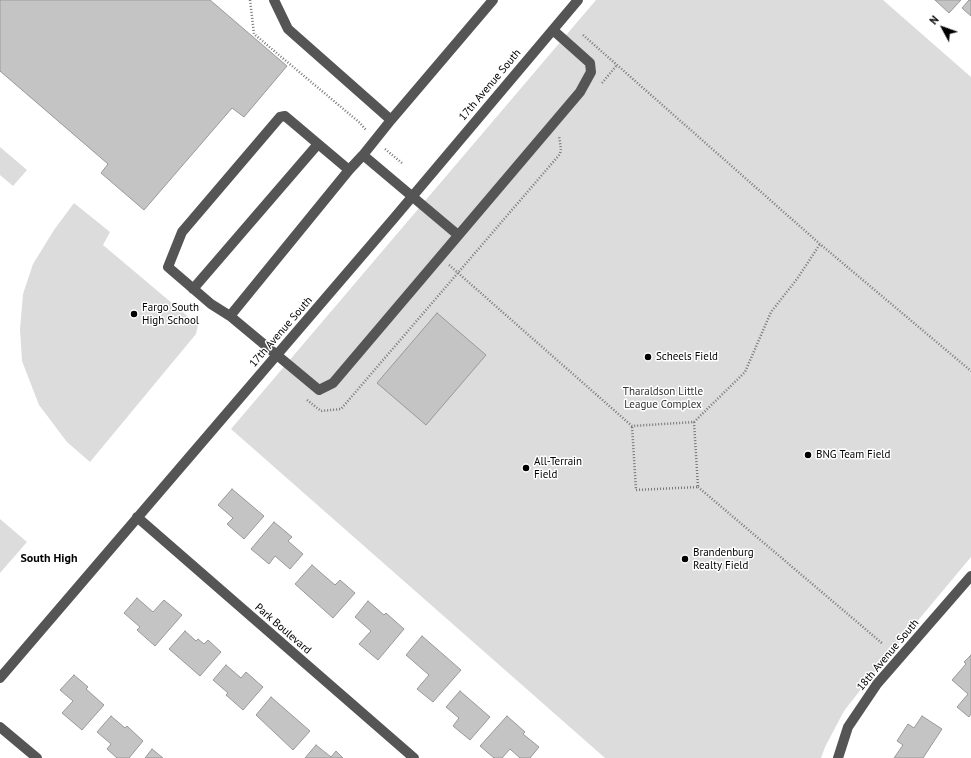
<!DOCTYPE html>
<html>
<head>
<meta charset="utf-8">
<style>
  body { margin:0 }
  #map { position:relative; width:971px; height:758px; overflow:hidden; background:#fff; font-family:"PT Sans",sans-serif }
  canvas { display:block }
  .north { position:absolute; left:923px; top:8px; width:40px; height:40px; -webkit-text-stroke:3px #fff; paint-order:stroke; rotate:311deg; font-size:11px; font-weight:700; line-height:16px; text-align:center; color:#000 }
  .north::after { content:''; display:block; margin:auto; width:14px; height:18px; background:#000; clip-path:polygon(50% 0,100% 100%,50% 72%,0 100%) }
</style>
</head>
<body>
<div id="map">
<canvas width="971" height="758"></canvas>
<div class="north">N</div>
</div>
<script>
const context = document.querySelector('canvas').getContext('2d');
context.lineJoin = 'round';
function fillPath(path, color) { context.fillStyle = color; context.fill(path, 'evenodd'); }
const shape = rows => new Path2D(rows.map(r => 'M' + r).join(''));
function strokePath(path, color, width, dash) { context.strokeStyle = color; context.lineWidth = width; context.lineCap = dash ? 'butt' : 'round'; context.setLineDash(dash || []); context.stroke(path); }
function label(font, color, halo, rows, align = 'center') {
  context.font = font + ' "PT Sans",sans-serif'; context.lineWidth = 3; context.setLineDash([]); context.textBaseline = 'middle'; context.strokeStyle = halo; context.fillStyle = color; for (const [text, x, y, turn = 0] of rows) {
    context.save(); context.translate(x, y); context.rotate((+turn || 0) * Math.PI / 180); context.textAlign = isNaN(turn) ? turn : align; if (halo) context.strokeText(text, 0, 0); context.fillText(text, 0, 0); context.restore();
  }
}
const green = shape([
  [596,0,883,0,971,77,971,557,869,679,844,711,825,747,821,758,605,758,231,429],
  [0,147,27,170,13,186,0,175],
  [74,203,110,232,103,245,198,325,196,334,90,462,67,442,39,405,22,361,20,329,23,294,33,264,54,230],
  [0,519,27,542,0,573]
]);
const building = shape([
  [0,0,210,0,287,66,244,117,232,108,144,210,101,173,108,164,0,71,0,0],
  [935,0,961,0,949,13,935,0],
  [969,0,971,0,971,16,962,8,969,0],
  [437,313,486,355,426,425,377,383,437,313],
  [232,489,264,516,244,539,227,524,233,518,218,505,232,489],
  [274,522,292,537,288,541,303,554,290,569,275,556,269,564,251,549,274,522],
  [312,565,335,585,340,580,355,593,333,618,295,584,312,565],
  [137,598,153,612,164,600,182,615,155,646,137,630,140,627,124,613,137,598],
  [368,601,384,615,386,613,404,629,378,660,359,644,371,631,355,617,368,601],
  [185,631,196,641,198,639,204,644,208,640,221,652,200,676,169,649,185,631],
  [422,636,461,670,433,702,417,689,429,675,406,655,422,636],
  [971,655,971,714,969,717,957,707,968,694,952,680,966,664,964,662,971,655],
  [226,665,241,678,246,672,263,687,243,710,226,695,228,693,213,680,226,665],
  [74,675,88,687,86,689,104,705,82,730,62,713,73,701,60,690,74,675],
  [460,691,490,717,470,740,453,726,459,718,446,707,460,691],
  [271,697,310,731,293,750,256,715,271,697],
  [111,716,125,728,127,726,143,741,129,758,117,758,107,749,111,744,97,732,111,716],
  [507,716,525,732,523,734,539,747,530,758,520,758,510,749,502,758,494,758,480,746,507,716],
  [922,716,942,729,923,758,894,758,903,745,897,741,908,724,914,728,922,716],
  [316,745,331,757,336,751,343,758,305,758,316,745],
  [152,749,163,758,145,758,152,749]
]);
const path = shape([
  [250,0,254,34,360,123,366,130],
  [583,35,820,244,971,371],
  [602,83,617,65],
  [385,149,402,163],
  [449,265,632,426,694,422,698,487,636,490,632,426],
  [307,400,321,411,341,409,560,154,561,149,559,136],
  [694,422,745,372,771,312,797,279,820,244],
  [698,487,883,644]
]);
const minor = shape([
  [274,0,288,29,391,120,363,155],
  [391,120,493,0],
  [458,235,363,155,349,170,285,116,280,117,182,232,168,267,211,304,230,316,319,390,333,383,580,92,591,72,590,63,553,30],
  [193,289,318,144],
  [230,316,349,170],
  [137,517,414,758],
  [0,678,395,217,578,0],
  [0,727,37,758],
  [838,758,848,727,877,684,971,576]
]);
const markers = [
  [134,314,4,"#000"],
  [648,357,4,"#000"],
  [808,455,4,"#000"],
  [526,468,4,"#000"],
  [685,559,4,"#000"]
];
const streetNames = [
  ["17th Avenue South",490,85,-50],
  ["17th Avenue South",281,332,-49],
  ["Park Boulevard",283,629,41],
  ["18th Avenue South",888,655,-50]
];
const poiNames = [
  ["Fargo South",142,308],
  ["High School",142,321],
  ["Scheels Field",656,357],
  ["BNG Team Field",816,455],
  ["All-Terrain",534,462],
  ["Field",534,475],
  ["Brandenburg",693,553],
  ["Realty Field",693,566]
];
const parkNames = [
  ["Tharaldson Little",663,392],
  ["League Complex",663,405]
];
const neighbourhoodNames = [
  ["South High",49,559]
];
fillPath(green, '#dcdcdc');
fillPath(building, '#c4c4c4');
strokePath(building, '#999', 1);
strokePath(path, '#777', 2.5, [1, 2]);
strokePath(minor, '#555', 10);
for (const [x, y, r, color] of markers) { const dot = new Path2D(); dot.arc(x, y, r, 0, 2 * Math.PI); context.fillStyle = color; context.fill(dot); strokePath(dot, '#fff', 1.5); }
label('11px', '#000', '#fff', streetNames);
label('11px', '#000', '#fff', poiNames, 'left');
label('11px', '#333', '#fff', parkNames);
label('bold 12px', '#000', '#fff', neighbourhoodNames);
</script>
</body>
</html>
